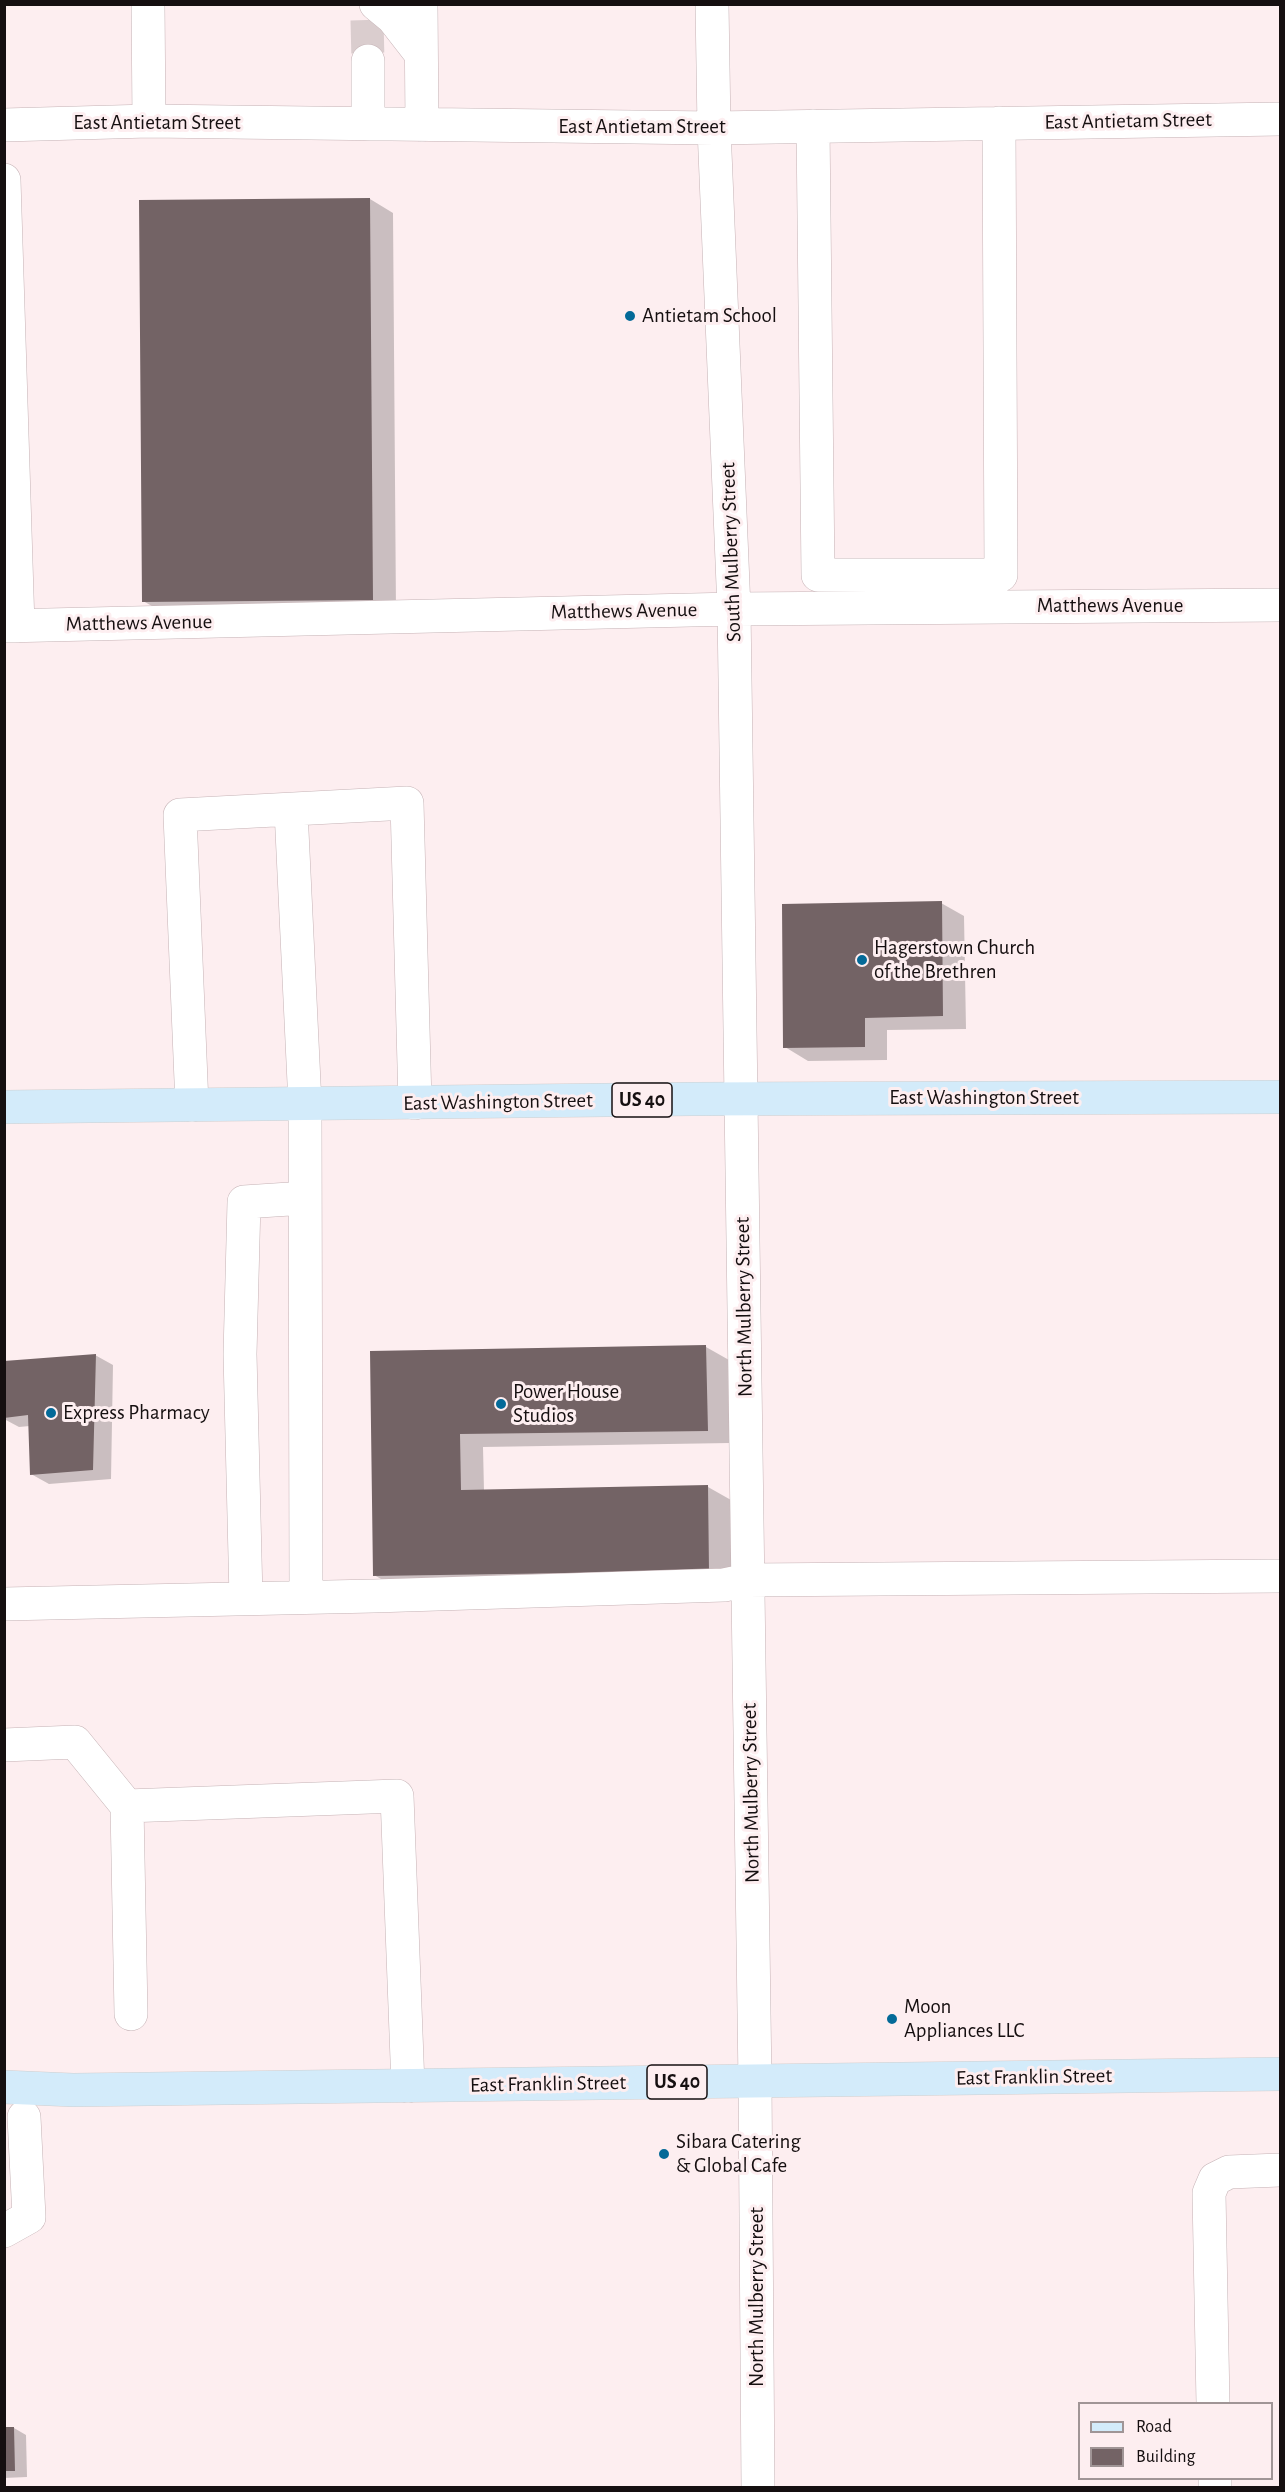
<!DOCTYPE html>
<html>
<head>
<meta charset="utf-8">
<style>
  body { margin:0 }
  #map { position:relative; width:1285px; height:2492px; overflow:hidden; background:#fdeef0; font-family:"Alegreya Sans",sans-serif }
  canvas { display:block }
  .frame { position:absolute; inset:0; border:6px solid #150f10; pointer-events:none }
  .legend { position:absolute; left:1078px; top:2402px; width:195px; height:78px; box-sizing:border-box; background:#fdeef0; border:2px solid #a09596; margin:0; padding:8px 10px; list-style:none; font-size:18px; color:#150f10 }
  .legend li { display:flex; align-items:center; gap:12px; height:30px }
  .legend b { width:30px; border:2px solid #a09596 }
</style>
</head>
<body>
<div id="map">
<canvas width="1285" height="2492"></canvas>
<div class="frame"></div>
<ul class="legend">
<li><b style="height:8px;background:#d3ebfa"></b>Road</li>
<li><b style="height:16px;background:#736365"></b>Building</li>
</ul>
</div>
<script>
const context = document.querySelector('canvas').getContext('2d');
context.lineJoin = 'round';
function fillPath(path, color) { context.fillStyle = color; context.fill(path, 'evenodd'); }
const shape = rows => new Path2D(rows.map(r => 'M' + r).join(''));
function strokePath(path, color, width, dash) { context.strokeStyle = color; context.lineWidth = width; context.lineCap = dash ? 'butt' : 'round'; context.setLineDash(dash || []); context.stroke(path); }
function label(font, color, halo, rows, align = 'center') {
  context.font = font + ' "Alegreya Sans",sans-serif'; context.lineWidth = 6; context.setLineDash([]); context.textBaseline = 'middle'; context.strokeStyle = halo; context.fillStyle = color; for (const [text, x, y, turn = 0] of rows) {
    context.save(); context.translate(x, y); context.rotate((+turn || 0) * Math.PI / 180); context.textAlign = isNaN(turn) ? turn : align; if (halo) context.strokeText(text, 0, 0); context.fillText(text, 0, 0); context.restore();
  }
}
const shadow = shape([
  [370,199,393,213,396,612,166,614,143,601],
  [941,903,964,916,966,1029,887,1030,887,1060,808,1061,785,1047],
  [706,1347,729,1360,730,1443,483,1447,484,1491,708,1487,731,1500,732,1583,397,1588,374,1575,371,1353],
  [95,1355,113,1365,111,1479,49,1484,31,1474,30,1426,19,1427,4,1419,4,1362],
  [14,2428,26,2435,27,2477,4,2478,4,2429]
]);
const building = shape([
  [370,198,373,600,142,602,139,200],
  [942,901,943,1016,865,1018,865,1047,783,1048,782,904],
  [706,1345,708,1431,460,1434,461,1490,708,1485,709,1571,373,1576,370,1351],
  [96,1354,93,1470,30,1475,28,1415,4,1418,4,1361],
  [4,2427,14,2427,15,2471,4,2471]
]);
const minorTunnel = shape([
  [367,20,368,61]
]);
const minor = shape([
  [148,4,149,121],
  [376,4,393,18,421,54],
  [421,4,422,125],
  [712,4,714,128,734,609,755,2081,758,2488],
  [368,61,368,124],
  [4,125,149,121,714,128,1280,119],
  [813,126,818,575,1001,575,999,123],
  [4,180,18,626],
  [4,626,734,609,1280,605],
  [291,810,305,1104,306,1597],
  [192,1105,180,815,407,803,415,1103],
  [246,1598,240,1354,244,1202,305,1198],
  [4,1604,374,1596,724,1585,748,1580,1280,1576],
  [4,1745,75,1742,127,1806,131,2014],
  [127,1806,397,1796,408,2086],
  [4,2231,29,2217,24,2117],
  [1213,2404,1209,2193,1215,2179,1229,2172,1280,2170],
  [1215,2478,1215,2488]
]);
const major = shape([
  [4,1107,692,1099,1280,1097],
  [4,2087,73,2090,1280,2074]
]);
const markers = [
  [630,316,6,"#046a98"],
  [862,960,6,"#046a98"],
  [501,1404,6,"#046a98"],
  [51,1413,6,"#046a98"],
  [892,2019,6,"#046a98"],
  [664,2154,6,"#046a98"]
];
const shields = [
  [642,1100,60],
  [677,2082,60]
];
const shieldNames = [
  ["US 40",642,1100],
  ["US 40",677,2082]
];
const streetNames = [
  ["East Antietam Street",1128,121,-1],
  ["East Antietam Street",157,123],
  ["East Antietam Street",642,127],
  ["South Mulberry Street",731,552,-92],
  ["Matthews Avenue",1110,606],
  ["Matthews Avenue",624,611,-1],
  ["Matthews Avenue",139,623,-1],
  ["East Washington Street",984,1098],
  ["East Washington Street",498,1102,-1],
  ["North Mulberry Street",744,1307,-91],
  ["North Mulberry Street",751,1793,-91],
  ["East Franklin Street",1034,2077,-1],
  ["East Franklin Street",548,2084,-1],
  ["North Mulberry Street",757,2297,-90]
];
const poiNames = [
  ["Antietam School",642,316],
  ["Hagerstown Church",874,948],
  ["of the Brethren",874,972],
  ["Power House",513,1392],
  ["Studios",513,1416],
  ["Express Pharmacy",63,1413],
  ["Moon",904,2007],
  ["Appliances LLC",904,2031],
  ["Sibara Catering",676,2142],
  ["& Global Cafe",676,2166]
];
fillPath(shadow, '#0003');
fillPath(building, '#736365');
strokePath(minorTunnel, '#dacdce', 33, [33, 16]);
strokePath(minor, '#c5b2b5', 34);
strokePath(major, '#d0cfcf', 34);
strokePath(minor, '#fff', 33);
strokePath(major, '#d3ebfa', 33);
for (const [x, y, r, color] of markers) { const dot = new Path2D(); dot.arc(x, y, r, 0, 2 * Math.PI); context.fillStyle = color; context.fill(dot); strokePath(dot, '#fdeef0', 2); }
for (const [x, y, w] of shields) { const box = new Path2D(); box.roundRect(x - w / 2, y - 17, w, 34, 4.5); context.fillStyle = '#fdeef0'; context.fill(box); strokePath(box, '#150f10', 1.5); }
label('bold 20px', '#150f10', null, shieldNames);
label('21px', '#150f10', '#fdeef0', streetNames);
label('21px', '#150f10', '#fdeef0', poiNames, 'left');
</script>
</body>
</html>
